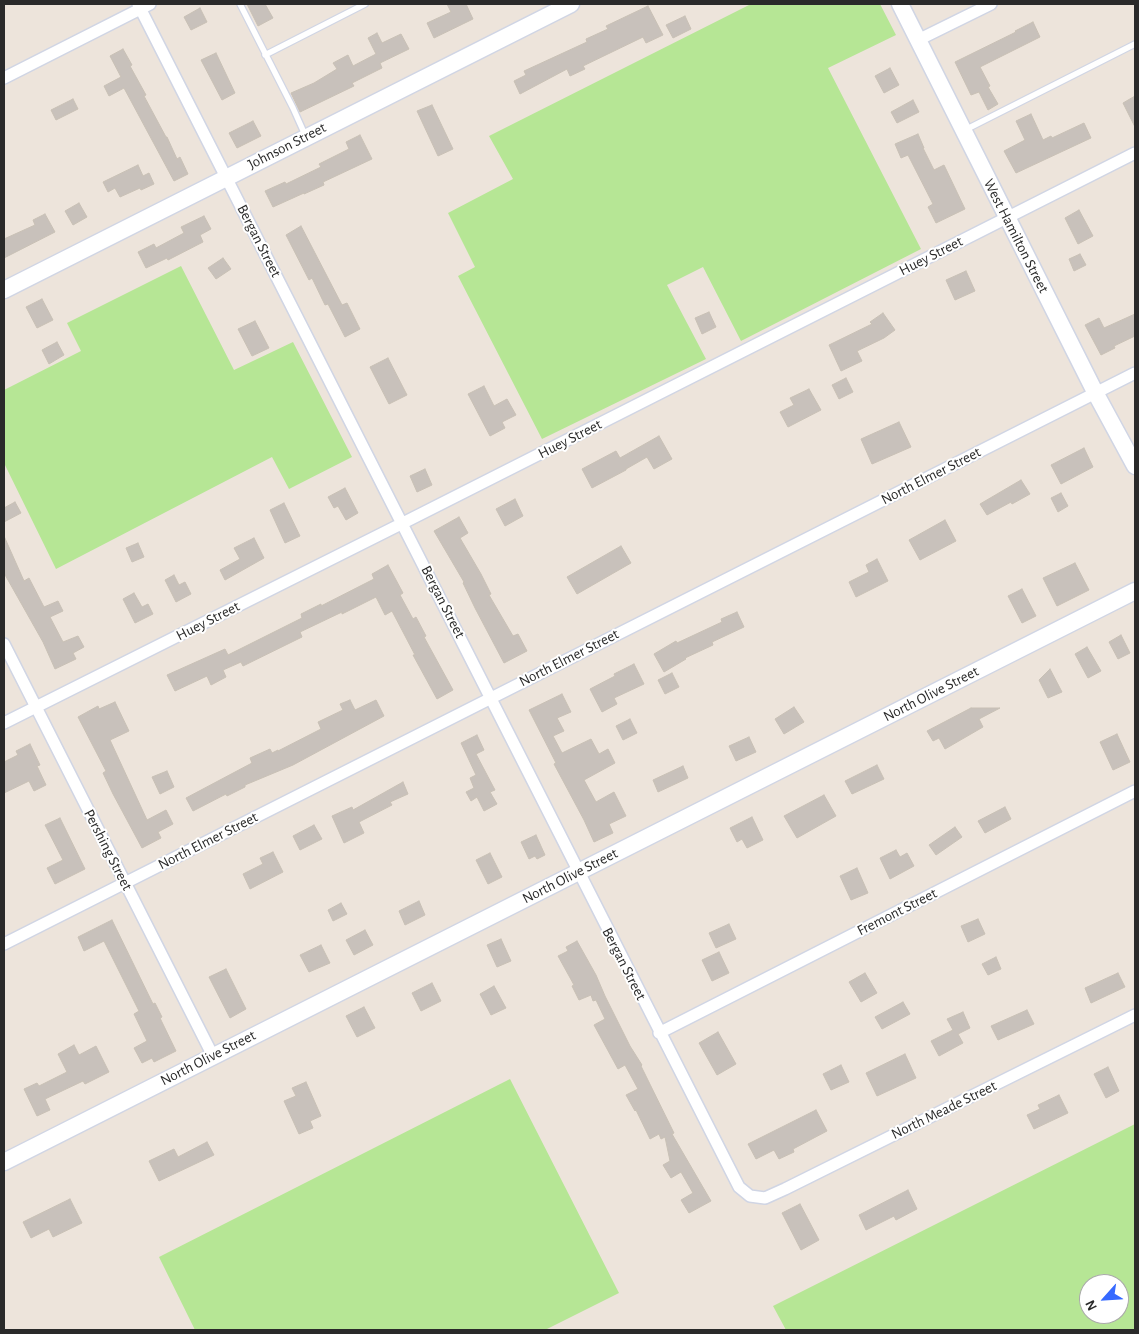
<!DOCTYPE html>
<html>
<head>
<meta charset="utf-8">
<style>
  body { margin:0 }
  #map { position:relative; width:1139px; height:1334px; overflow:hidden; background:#ede4db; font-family:"Alegreya Sans",sans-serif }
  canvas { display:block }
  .frame { position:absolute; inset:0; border:5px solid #2a2a2a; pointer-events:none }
  .north { position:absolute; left:1079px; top:1274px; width:50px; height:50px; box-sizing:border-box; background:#fff; border:1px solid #aaa; border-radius:50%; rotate:244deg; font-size:14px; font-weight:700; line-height:20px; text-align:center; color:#2a2a2a }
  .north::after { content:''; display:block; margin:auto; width:18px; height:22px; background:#3669ff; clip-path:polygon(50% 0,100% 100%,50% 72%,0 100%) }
</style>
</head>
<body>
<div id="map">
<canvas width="1139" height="1334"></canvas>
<div class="frame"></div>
<div class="north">N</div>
</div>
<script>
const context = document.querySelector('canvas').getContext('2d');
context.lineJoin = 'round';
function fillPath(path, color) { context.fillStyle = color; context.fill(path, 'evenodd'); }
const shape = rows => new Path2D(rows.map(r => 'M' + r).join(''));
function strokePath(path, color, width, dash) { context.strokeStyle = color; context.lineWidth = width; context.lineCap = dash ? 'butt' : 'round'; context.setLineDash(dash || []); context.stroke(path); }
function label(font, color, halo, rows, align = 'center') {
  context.font = font + ' "Alegreya Sans",sans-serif'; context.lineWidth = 4; context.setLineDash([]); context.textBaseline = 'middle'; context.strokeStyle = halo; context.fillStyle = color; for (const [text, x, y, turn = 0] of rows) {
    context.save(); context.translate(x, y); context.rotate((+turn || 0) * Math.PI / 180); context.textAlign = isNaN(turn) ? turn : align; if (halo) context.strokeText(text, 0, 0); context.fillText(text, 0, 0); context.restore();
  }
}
const green = shape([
  [751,4,880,4,896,35,828,68,921,249,741,341,703,267,667,285,706,359,542,439,458,276,475,267,448,213,513,179,489,136],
  [181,266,234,370,293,342,352,457,289,489,272,457,56,569,4,463,4,390,81,351,67,323],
  [510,1079,619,1293,545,1330,195,1330,159,1257],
  [1135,1124,1135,1330,786,1330,773,1306],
  [1089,1284,1119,1284,1119,1314,1089,1314]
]);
const building = shape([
  [247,4,265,4,273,18,258,26,247,4],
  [447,4,466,4,473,19,434,38,427,23,451,12,447,4],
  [648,6,663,35,646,43,643,37,583,66,585,69,570,76,567,69,520,94,514,81,526,75,524,71,587,42,586,39,608,29,606,26,648,6],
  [200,8,207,22,191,30,184,17,200,8],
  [685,16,691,29,673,38,666,25,685,16],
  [1033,22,1040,37,980,67,990,86,988,87,998,104,988,110,979,92,971,95,955,62,1016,32,1015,31,1033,22],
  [377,33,382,43,401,34,409,49,380,63,382,68,352,83,354,86,300,112,291,93,314,83,337,69,333,63,348,55,353,66,376,54,368,38,377,33],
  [123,49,132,65,130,66,146,95,144,96,166,137,167,137,177,159,180,157,188,174,174,181,124,88,109,96,104,86,121,77,110,56,123,49],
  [216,53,235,93,222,100,201,60,216,53],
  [890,68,899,85,884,93,875,76,890,68],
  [1135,96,1135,127,1123,103,1135,96],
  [73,99,78,109,56,120,51,110,73,99],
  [913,100,919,112,897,123,891,112,913,100],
  [432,105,453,149,438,156,417,111,432,105],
  [1031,114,1043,140,1051,136,1052,138,1084,123,1091,138,1016,173,1004,151,1025,140,1016,121,1031,114],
  [253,121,261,136,237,148,229,133,253,121],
  [918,134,924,148,923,148,934,170,944,165,965,209,936,223,928,207,933,204,908,155,901,158,895,144,918,134],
  [360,135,372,159,323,182,324,185,304,194,304,193,273,207,265,191,285,182,286,184,321,167,319,164,349,149,346,142,360,135],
  [138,165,143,176,149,173,154,184,141,190,140,188,120,197,115,188,108,192,103,182,138,165],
  [79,203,87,217,73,225,65,211,79,203],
  [1079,210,1093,236,1078,244,1065,218,1079,210],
  [45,214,55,232,4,258,4,239,35,225,33,220,45,214],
  [204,216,211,229,200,235,203,242,168,260,167,258,146,268,138,252,154,244,156,248,184,233,181,227,204,216],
  [301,226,342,305,347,303,360,329,345,337,328,304,325,305,312,278,309,280,286,235,301,226],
  [1080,254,1086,265,1074,271,1069,259,1080,254],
  [223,258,231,269,216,279,208,268,223,258],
  [966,271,975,291,955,300,946,280,966,271],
  [42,299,53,320,37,328,26,307,42,299],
  [709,312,716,327,702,334,695,318,709,312],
  [883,313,895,330,884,338,857,351,862,361,841,371,829,345,872,324,870,322,883,313],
  [1135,314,1135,336,1114,346,1115,348,1101,355,1085,325,1099,318,1104,328,1135,314],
  [255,321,269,348,252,356,238,329,255,321],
  [57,342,64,355,49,364,42,350,57,342],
  [388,358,407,395,389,404,370,367,388,358],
  [846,378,853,392,839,399,832,385,846,378],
  [484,386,494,406,507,399,516,415,502,422,505,428,490,436,468,394,484,386],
  [809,389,821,410,788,427,780,412,794,405,790,398,809,389],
  [899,422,911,447,872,464,861,439,899,422],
  [659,436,672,459,654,469,647,457,626,469,626,470,592,488,582,469,616,451,620,458,659,436],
  [1084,448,1093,467,1061,484,1051,465,1084,448],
  [425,469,432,485,417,492,410,476,425,469],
  [1021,480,1030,494,1012,504,1011,502,987,515,980,504,1021,480],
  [345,488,358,513,346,520,338,506,334,508,328,497,345,488],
  [1061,493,1068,506,1058,512,1051,498,1061,493],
  [515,499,523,516,505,526,496,509,515,499],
  [15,502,21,513,4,522,4,508,15,502],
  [284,503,300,536,285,543,270,510,284,503],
  [459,517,468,533,460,538,481,574,491,594,489,595,513,636,518,634,527,651,504,663,475,608,463,583,464,582,434,531,459,517],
  [945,520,956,541,920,560,909,540,945,520],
  [4,536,24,581,29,578,44,607,58,601,63,611,50,617,63,642,78,636,84,647,73,653,76,659,55,669,43,642,4,573,4,536],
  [254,538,264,558,225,580,220,570,240,559,234,548,254,538],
  [138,543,144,557,132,562,126,548,138,543],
  [621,546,631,563,577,594,567,577,621,546],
  [877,559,888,581,856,597,849,582,869,572,866,565,877,559],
  [1075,563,1089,590,1057,606,1043,578,1075,563],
  [388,565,403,593,400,595,413,619,416,617,426,636,424,637,453,690,437,699,413,655,415,655,392,611,385,615,376,597,342,614,342,612,300,632,302,637,243,666,241,662,223,670,226,677,211,685,207,676,175,691,167,675,225,649,228,655,302,618,301,614,321,604,321,606,374,579,372,574,388,565],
  [174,575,179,585,185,582,191,594,176,602,165,580,174,575],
  [1022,589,1036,616,1022,623,1008,596,1022,589],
  [134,593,142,607,148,604,153,614,135,623,123,599,134,593],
  [737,612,744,627,712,642,713,645,685,658,686,659,664,672,654,654,676,641,677,643,722,622,721,619,737,612],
  [1121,635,1130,653,1118,659,1109,642,1121,635],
  [1087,647,1101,671,1088,678,1075,654,1087,647],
  [634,664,644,684,614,698,617,704,602,712,590,689,615,676,614,674,634,664],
  [1050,669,1062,692,1048,698,1039,680,1050,669],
  [672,673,679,687,665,694,658,680,672,673],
  [562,694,571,712,557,718,564,731,553,736,562,753,591,739,599,754,608,749,615,763,584,780,596,802,614,792,626,816,609,824,613,833,594,842,584,820,554,764,556,763,529,710,562,694],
  [350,700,355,710,376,700,384,716,293,765,245,785,245,787,227,796,226,794,193,811,186,798,252,763,250,758,270,749,272,753,278,750,278,751,321,729,318,722,343,710,340,704,350,700],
  [115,702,129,731,110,740,135,794,147,820,166,810,173,824,158,832,161,838,142,848,113,794,103,773,106,771,78,717,98,706,99,709,115,702],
  [794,707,804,722,784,734,775,719,794,707],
  [971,708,1000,708,979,719,983,727,945,749,939,738,933,741,927,731,971,708],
  [630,719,637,733,623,740,616,726,630,719],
  [1117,734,1130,762,1113,770,1100,742,1117,734],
  [477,735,484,750,476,754,495,790,490,792,497,804,484,811,477,797,471,801,466,792,474,788,470,778,476,775,461,743,477,735],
  [749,737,756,752,736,761,729,746,749,737],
  [30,744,40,765,37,766,46,785,34,791,29,781,4,793,4,762,18,755,16,751,30,744],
  [877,765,884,779,852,794,845,781,877,765],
  [683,766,688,778,658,792,653,780,683,766],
  [167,771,174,787,160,794,152,777,167,771],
  [403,782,408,794,390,802,392,805,359,822,364,833,344,843,332,816,352,807,353,810,403,782],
  [824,795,836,816,797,838,784,816,824,795],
  [1005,807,1011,819,985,833,978,821,1005,807],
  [752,817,763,840,747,848,742,839,737,842,730,828,752,817],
  [60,818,85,869,55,884,47,868,63,860,45,825,60,818],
  [314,825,322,839,300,850,293,836,314,825],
  [955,827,962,837,936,855,929,845,955,827],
  [536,835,545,855,537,859,535,856,529,859,521,842,536,835],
  [896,850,900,857,907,853,914,866,890,879,880,858,896,850],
  [273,852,283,872,250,889,243,874,263,864,260,858,273,852],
  [490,853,502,877,488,884,476,860,490,853],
  [857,868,868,893,851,900,840,876,857,868],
  [419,901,425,915,405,925,399,911,419,901],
  [341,903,347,914,333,921,328,910,341,903],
  [978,919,985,934,968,942,961,926,978,919],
  [112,920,153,1004,155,1003,162,1017,160,1018,176,1051,154,1062,152,1058,142,1063,134,1048,147,1041,134,1014,139,1011,104,941,84,951,78,937,112,920],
  [729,924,736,939,716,948,709,933,729,924],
  [365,930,373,945,354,955,346,940,365,930],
  [501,939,511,961,497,967,487,945,501,939],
  [577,941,596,975,605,996,630,1046,642,1065,641,1066,674,1133,672,1134,711,1201,689,1213,681,1200,693,1193,681,1172,671,1178,663,1165,670,1161,665,1137,661,1139,659,1134,650,1139,636,1110,635,1111,626,1095,638,1089,625,1065,618,1069,594,1025,605,1019,596,1000,593,1001,591,995,579,1000,572,986,574,985,558,956,568,951,566,947,577,941],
  [321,945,330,963,309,972,300,955,321,945],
  [719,952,729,973,712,981,702,960,719,952],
  [996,957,1001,969,988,975,982,964,996,957],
  [226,969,246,1009,230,1018,209,977,226,969],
  [865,973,877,993,861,1002,849,982,865,973],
  [1118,973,1125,987,1091,1003,1085,988,1118,973],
  [432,983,441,1001,421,1011,412,993,432,983],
  [494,986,506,1008,491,1015,480,994,494,986],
  [903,1002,910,1014,882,1029,875,1017,903,1002],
  [364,1007,375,1028,357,1037,346,1016,364,1007],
  [1027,1010,1034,1024,998,1040,991,1026,1027,1010],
  [963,1012,970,1028,958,1034,963,1043,939,1056,931,1041,953,1030,947,1019,963,1012],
  [718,1032,736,1064,717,1075,699,1043,718,1032],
  [74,1045,79,1055,96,1046,109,1072,85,1084,83,1081,45,1099,50,1110,37,1116,24,1089,37,1083,39,1086,67,1072,58,1054,74,1045],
  [905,1054,916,1078,877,1096,866,1073,905,1054],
  [841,1065,849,1082,831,1090,823,1074,841,1065],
  [1108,1067,1119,1091,1106,1098,1094,1074,1108,1067],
  [306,1082,321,1116,310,1121,313,1128,299,1134,284,1101,296,1096,292,1088,306,1082],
  [1059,1095,1068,1113,1034,1129,1027,1115,1040,1109,1038,1105,1059,1095],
  [816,1110,827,1131,793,1149,794,1152,779,1159,774,1150,756,1159,748,1144,816,1110],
  [207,1142,214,1155,159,1181,149,1161,174,1149,178,1157,207,1142],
  [908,1190,917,1209,896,1220,894,1216,866,1230,859,1215,908,1190],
  [70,1199,82,1223,53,1237,49,1229,31,1238,23,1222,70,1199],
  [800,1204,819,1240,801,1250,782,1213,800,1204]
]);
const lane = shape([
  [240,4,293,108,306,137],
  [265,55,365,4],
  [965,130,1135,44]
]);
const street = shape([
  [138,4,739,1187,750,1196,765,1198,785,1189,1135,1015],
  [918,40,991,4],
  [4,78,150,4],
  [4,644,213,1056],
  [4,723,403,523,1135,153],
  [4,944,1135,373],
  [659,1033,1135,791]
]);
const secondary = shape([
  [900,4,1096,394,1135,466],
  [4,290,571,4],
  [4,1162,1135,591]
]);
const streetNames = [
  ["Johnson Street",287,146,-27],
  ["West Hamilton Street",1016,236,63],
  ["Bergan Street",259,241,63],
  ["Huey Street",931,256,-27],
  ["Huey Street",570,439,-27],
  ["North Elmer Street",931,476,-27],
  ["Bergan Street",443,602,63],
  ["Huey Street",208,621,-27],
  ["North Elmer Street",569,658,-27],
  ["North Olive Street",931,694,-27],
  ["North Elmer Street",208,841,-27],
  ["Pershing Street",108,850,63],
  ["North Olive Street",570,876,-27],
  ["Fremont Street",897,912,-27],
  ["Bergan Street",624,964,63],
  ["North Olive Street",208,1058,-27],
  ["North Meade Street",944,1110,-26]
];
fillPath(green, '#b6e695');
fillPath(building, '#c8c1bb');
strokePath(building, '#c8c0b5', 1);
strokePath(lane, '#d0d5e4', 8);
strokePath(street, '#d0d5e4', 14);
strokePath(secondary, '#d0d5e4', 19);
strokePath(lane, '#fff', 5.5);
strokePath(street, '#fff', 11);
strokePath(secondary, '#fff', 16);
label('15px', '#2a2a2a', '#fff', streetNames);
</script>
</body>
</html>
